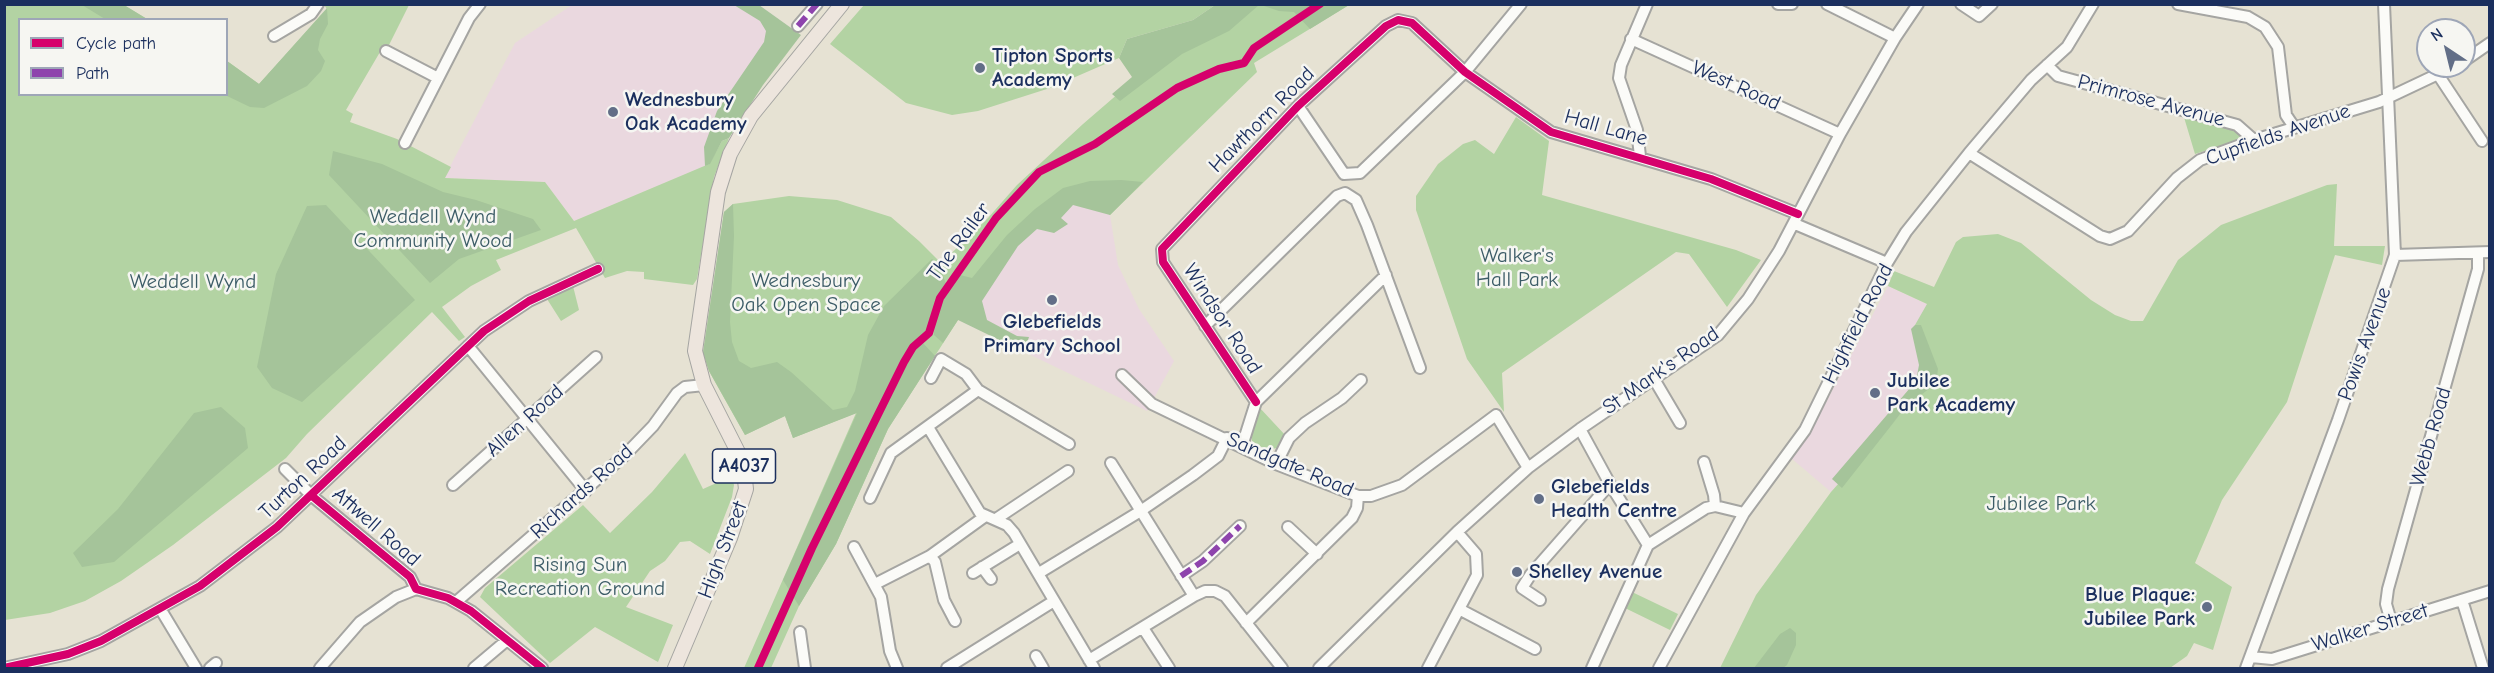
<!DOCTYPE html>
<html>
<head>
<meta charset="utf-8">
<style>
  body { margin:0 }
  #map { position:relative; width:2494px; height:673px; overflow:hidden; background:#e6e2d3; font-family:"Comic Neue",sans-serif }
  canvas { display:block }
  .frame { position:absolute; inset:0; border:6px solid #1b2f5e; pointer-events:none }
  .legend { position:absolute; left:18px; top:18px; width:210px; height:78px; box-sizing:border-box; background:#f6f6f2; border:2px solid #9ea6b7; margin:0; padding:8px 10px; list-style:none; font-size:18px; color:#1b2f5e }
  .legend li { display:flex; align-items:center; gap:12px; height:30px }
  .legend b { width:30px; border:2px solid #9ea6b7 }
  .north { position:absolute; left:2416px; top:18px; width:60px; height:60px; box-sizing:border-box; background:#f6f6f2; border:2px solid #9ea6b7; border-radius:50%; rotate:325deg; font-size:16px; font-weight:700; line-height:24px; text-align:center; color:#1b2f5e }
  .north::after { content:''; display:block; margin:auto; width:21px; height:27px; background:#626e87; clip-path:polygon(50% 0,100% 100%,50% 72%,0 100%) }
</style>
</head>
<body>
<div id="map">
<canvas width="2494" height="673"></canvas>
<div class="frame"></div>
<ul class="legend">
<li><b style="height:8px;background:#d6006c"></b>Cycle path</li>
<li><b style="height:8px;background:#8e44ad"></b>Path</li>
</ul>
<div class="north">N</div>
</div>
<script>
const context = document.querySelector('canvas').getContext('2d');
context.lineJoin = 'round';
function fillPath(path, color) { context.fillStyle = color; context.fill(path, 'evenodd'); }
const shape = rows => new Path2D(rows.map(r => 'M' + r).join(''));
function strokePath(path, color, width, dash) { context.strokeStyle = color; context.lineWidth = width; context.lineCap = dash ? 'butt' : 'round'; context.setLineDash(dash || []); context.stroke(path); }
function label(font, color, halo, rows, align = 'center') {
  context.font = font + ' "Comic Neue",sans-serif'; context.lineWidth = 5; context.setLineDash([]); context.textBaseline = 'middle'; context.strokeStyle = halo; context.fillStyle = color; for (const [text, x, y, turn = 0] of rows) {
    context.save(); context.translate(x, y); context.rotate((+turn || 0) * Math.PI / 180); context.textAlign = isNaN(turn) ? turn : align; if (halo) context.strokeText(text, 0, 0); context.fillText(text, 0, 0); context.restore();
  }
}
const built = shape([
  [572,5,759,5,801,35,763,85,729,138,722,141,710,164,574,221,545,182,444,178,515,43],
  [1084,195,1110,215,1118,265,1139,309,1174,361,1147,411,958,320,1039,217],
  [1888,286,1927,304,1932,378,1831,492,1791,458,1809,434]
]);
const green = shape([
  [4,5,124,5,147,19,20,20,20,94,226,94,227,61,259,84,327,9,324,5,409,5,386,51,380,52,346,110,353,114,350,122,397,139,451,167,445,178,545,182,574,221,709,164,722,141,729,138,714,177,697,279,693,285,644,279,644,272,627,271,605,278,576,228,496,260,501,270,471,286,442,307,465,337,459,341,432,312,307,434,286,458,173,545,121,581,85,601,50,613,5,620],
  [864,5,1215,5,1193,20,1127,39,1119,58,1050,88,978,111,952,115,906,103,830,44],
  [1221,5,1349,5,1254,63,1257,72,1110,215,1084,195,1039,217,958,320,888,429,836,544,799,606,771,668,744,668,856,413,793,438,785,416,745,435,709,371,703,353,724,212,733,204,789,196,837,200,891,217,919,241,938,260,912,291,988,218,1017,185,1083,124],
  [2183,114,2236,129,2246,138,2195,154],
  [1516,117,1549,141,1542,195,1736,250,1761,260,1727,307,1689,254,1676,252,1502,373,1504,412,1467,359,1416,210,1416,196,1438,164,1463,144,1475,140,1494,154],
  [2337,184,2334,246,2385,246,2382,265,2335,255,2287,402,2222,500,2195,563,2232,587,2213,650,2194,643,2187,656,2170,668,1720,668,1756,595,1831,492,1932,378,1915,325,1927,304,1888,286,1894,271,1934,287,1956,242,1963,237,1998,234,2021,243,2091,300,2115,315,2131,321,2143,321,2178,260,2221,225,2327,185],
  [573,286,579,310,561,321,547,299],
  [1259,407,1286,436,1277,448,1266,450,1252,441,1251,431],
  [685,453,703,489,732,476,734,485,732,497,710,554,690,541,680,542,665,561,650,571,626,607,673,625,658,662,595,627,550,663,480,597,485,588,583,505,610,533,652,492],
  [1632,592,1678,614,1670,630,1625,608]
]);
const forest = shape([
  [82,5,124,5,147,19,105,19],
  [734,5,759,5,801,35,763,85,729,138,722,141,710,164,705,166,704,147,717,111,764,42,766,31,760,21],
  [1215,5,1259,5,1229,31,1182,54,1120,101,1112,94,1132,77,1119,58,1127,39,1193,20],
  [1261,5,1349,4,1349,5,1310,29,1294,12,1279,11],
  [327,8,328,24,320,39,318,50,325,61,321,71,307,86,264,108,250,107,225,95,227,61,259,84],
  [333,151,382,164,443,192,476,200,533,219,541,230,459,259,430,283,329,175],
  [1121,180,1143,182,1110,215,1073,205,1061,218,1068,224,1054,233,1037,229,1018,246,982,301,987,320,1017,336,1029,337,1024,352,958,320,943,343,934,335,934,324,941,303,960,275,972,278,1007,235,1035,209,1063,188,1090,181],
  [733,204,734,236,730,322,732,342,739,361,751,368,777,362,791,372,833,410,847,407,855,391,868,335,884,306,932,259,938,264,947,286,940,298,929,333,922,342,935,356,888,429,836,544,799,606,783,580,857,413,793,438,785,416,745,435,709,371,703,353,724,212],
  [326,205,415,300,302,402,272,388,257,367,276,274,307,206],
  [1915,325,1921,325,1938,369,1936,383,1905,408,1842,488,1832,479,1916,381,1919,365,1911,329],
  [221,407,245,428,248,448,114,562,82,567,73,553,118,509,194,413],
  [1790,628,1796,633,1796,645,1787,665,1783,668,1754,668,1780,634]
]);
const minor = shape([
  [1778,4,1792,4],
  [1827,4,1895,38],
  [1961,4,1979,16,1992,4],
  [2178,4,2248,17,2265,27,2278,47,2286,115,2294,127],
  [798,26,817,4],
  [274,36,311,14,318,4],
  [1631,39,1840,134],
  [386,51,438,78],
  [2464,61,2490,43],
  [2047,65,2058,76,2237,125,2254,140],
  [2439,76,2482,141],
  [1298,106,1344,174,1360,173,1465,72,1521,4],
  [405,143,469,18,480,4],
  [1969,153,2100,236,2110,239,2128,231,2177,178,2200,160,2254,140,2379,102,2455,66],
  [1640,156,1637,130,1619,78,1621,65,1647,4],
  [1795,224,1887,263],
  [2395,255,2490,252],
  [1205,326,1337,196,1345,193,1356,200,1367,225,1420,368],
  [468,346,586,491],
  [1122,375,1152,404,1276,464,1358,496,1371,496,1402,485,1496,415,1528,468],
  [1654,379,1680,423],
  [978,390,1069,444],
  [1256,402,1163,262,1162,249,1298,106,1386,26,1398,20,1412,23,1465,72,1551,132,1711,179,1798,214],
  [928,427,980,513,1007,525,1014,533,1094,668],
  [1580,429,1610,484,1648,545],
  [1242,446,1256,402,1386,275],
  [1704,462,1714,495,1715,506],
  [1111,463,1194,596],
  [1276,464,1289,438,1305,423,1342,398,1361,380],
  [285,469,312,496,410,577,416,589],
  [453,485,596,357],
  [870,498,891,453,978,390,966,374,941,359,931,378],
  [996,519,1068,471],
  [1288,527,1317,554],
  [854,547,881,597,890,651,897,668],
  [930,556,935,562,944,600,955,621],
  [982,567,991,579],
  [973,573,1020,544],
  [1039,573,1139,512,1193,475,1218,456,1227,438],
  [1181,576,1203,561,1240,526],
  [875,584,930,556,984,517],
  [416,589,448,598,471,611,542,668],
  [1540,600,1522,588,1531,574,1610,484],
  [2462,600,2483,668],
  [456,602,625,455,653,426,677,393,685,387,704,385],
  [1459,609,1535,649],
  [161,610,196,668],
  [2391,621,2386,604,2388,589,2478,269,2478,253],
  [1246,623,1352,518,1357,508,1358,496],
  [1143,628,1169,668],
  [800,632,805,668],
  [1036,656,1043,668],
  [2251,657,2272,659,2490,591],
  [1089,660,1194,596,1205,591,1215,591,1225,596,1282,668],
  [4,668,68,654,101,641,200,586,277,527,484,331,529,301,598,269],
  [210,668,216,663],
  [320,668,360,622,396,597,416,589],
  [474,668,506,641],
  [947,668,1054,601],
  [1319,668,1457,532,1528,468,1580,429,1718,335,1748,299,1779,251,1840,134,1895,38,1918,4],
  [1428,668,1477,575,1476,554,1457,532],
  [1592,668,1648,545,1706,508,1715,506,1744,513],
  [1659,668,1744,513,1805,430,1887,263,1906,232,1969,153,2031,80,2067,47,2093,4],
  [2246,668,2338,420,2395,255,2384,4]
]);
const major = shape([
  [675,668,730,538,746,489,743,462,704,385,695,351,718,192,730,154,751,116,842,4]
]);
const quiet = shape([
  [798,26,817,4],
  [1181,576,1203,561,1240,526]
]);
const cycleway = shape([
  [1256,402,1163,262,1162,249,1298,106,1386,26,1398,20,1412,23,1465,72,1551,132,1711,179,1798,214],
  [312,496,410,577,416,589,448,598,471,611,542,668],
  [4,668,68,654,101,641,200,586,277,527,484,331,529,301,598,269],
  [758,668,812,548,904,362,913,347,929,333,940,298,996,218,1039,172,1095,144,1177,88,1219,69,1244,63,1254,48,1320,4]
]);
const markers = [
  [980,68,6,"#626e87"],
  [613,112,6,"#626e87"],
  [1052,300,6,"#626e87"],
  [1875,393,6,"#626e87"],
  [1539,499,6,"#626e87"],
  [1517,572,6,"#626e87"],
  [2207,607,6,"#626e87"]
];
const shields = [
  [744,466,63]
];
const shieldNames = [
  ["A4037",744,466]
];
const poiNames = [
  ["Tipton Sports",992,56],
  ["Academy",992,80],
  ["Wednesbury",625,100],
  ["Oak Academy",625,124],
  ["Glebefields",1052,322,"center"],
  ["Primary School",1052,346,"center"],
  ["Jubilee",1887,381],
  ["Park Academy",1887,405],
  ["Glebefields",1551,487],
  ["Health Centre",1551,511],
  ["Shelley Avenue",1529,572],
  ["Blue Plaque:",2195,595,"right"],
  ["Jubilee Park",2195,619,"right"]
];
const streetNames = [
  ["West Road",1736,86,24],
  ["Primrose Avenue",2151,101,15],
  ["Hawthorn Road",1262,120,-45],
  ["Hall Lane",1606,128,16],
  ["Cupfields Avenue",2278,135,-19],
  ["The Railer",959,242,-54],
  ["Windsor Road",1222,319,57],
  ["Highfield Road",1858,324,-63],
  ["Powis Avenue",2365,344,-70],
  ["St Mark's Road",1661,371,-35],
  ["Allen Road",525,421,-42],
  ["Webb Road",2431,437,-74],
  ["Sandgate Road",1290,465,23],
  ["Turton Road",303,478,-43],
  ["Richards Road",582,492,-42],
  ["Attwell Road",376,527,41],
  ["High Street",723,550,-69],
  ["Walker Street",2370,628,-17]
];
const parkNames = [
  ["Weddell Wynd",433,217],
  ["Community Wood",433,241],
  ["Walker's",1517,256],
  ["Hall Park",1517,280],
  ["Wednesbury",806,281],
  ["Oak Open Space",806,305],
  ["Weddell Wynd",193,282],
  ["Jubilee Park",2041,504],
  ["Rising Sun",580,565],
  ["Recreation Ground",580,589]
];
fillPath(built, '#ead8df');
fillPath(green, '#b3d3a3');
fillPath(forest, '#a5c49a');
strokePath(minor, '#a5a5a2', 14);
strokePath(major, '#a5a5a2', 16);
strokePath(minor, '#fbfbf8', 10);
strokePath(major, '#ede5dd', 14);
strokePath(quiet, '#8e44ad', 6, [12, 6]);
strokePath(cycleway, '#d6006c', 8);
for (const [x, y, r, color] of markers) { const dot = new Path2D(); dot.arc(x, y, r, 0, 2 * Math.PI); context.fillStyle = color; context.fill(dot); strokePath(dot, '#f6f6f2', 2); }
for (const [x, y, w] of shields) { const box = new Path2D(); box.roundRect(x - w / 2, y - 17, w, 34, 4.5); context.fillStyle = '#f6f6f2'; context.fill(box); strokePath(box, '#1b2f5e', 1.5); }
label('bold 20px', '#1b2f5e', null, shieldNames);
label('bold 21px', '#1b2f5e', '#f6f6f2', poiNames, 'left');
label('21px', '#1b2f5e', '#f6f6f2', streetNames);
label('21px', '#3c5c67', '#f6f6f2', parkNames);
</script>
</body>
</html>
